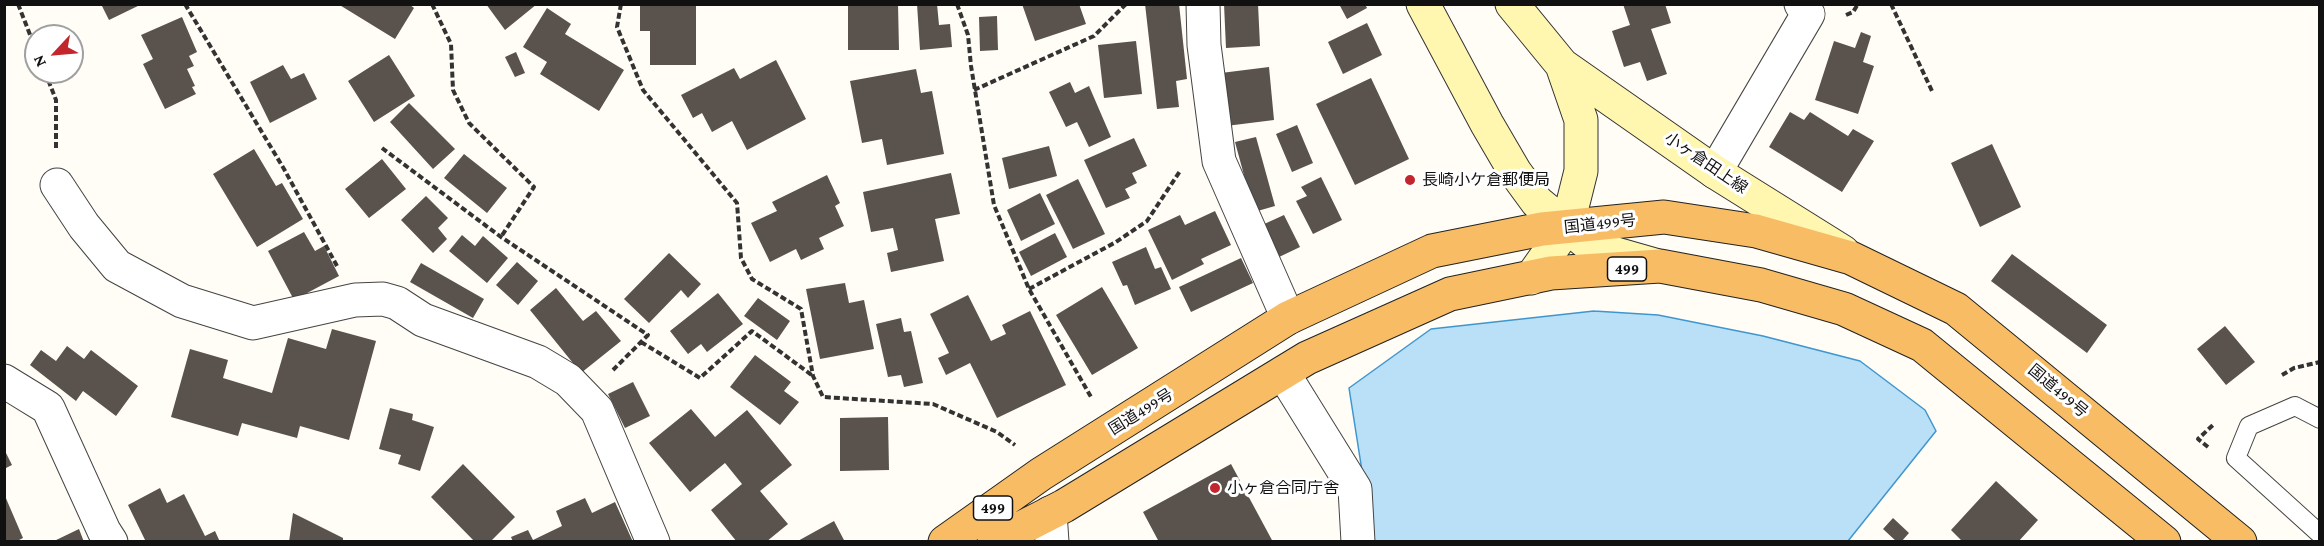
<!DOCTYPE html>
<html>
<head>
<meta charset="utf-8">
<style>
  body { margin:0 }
  #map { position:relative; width:2324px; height:546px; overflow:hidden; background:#fffdf5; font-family:"Crimson Pro",serif }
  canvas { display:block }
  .frame { position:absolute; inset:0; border:6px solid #111; pointer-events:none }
  .north { position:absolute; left:24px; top:24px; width:60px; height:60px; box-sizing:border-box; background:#fff; border:2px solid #a0a0a0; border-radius:50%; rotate:244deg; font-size:16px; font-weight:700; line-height:24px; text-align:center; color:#111 }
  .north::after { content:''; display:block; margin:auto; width:21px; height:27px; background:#c4262e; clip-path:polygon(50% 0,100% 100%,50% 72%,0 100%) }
</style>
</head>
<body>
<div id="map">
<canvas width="2324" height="546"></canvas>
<div class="frame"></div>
<div class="north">N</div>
</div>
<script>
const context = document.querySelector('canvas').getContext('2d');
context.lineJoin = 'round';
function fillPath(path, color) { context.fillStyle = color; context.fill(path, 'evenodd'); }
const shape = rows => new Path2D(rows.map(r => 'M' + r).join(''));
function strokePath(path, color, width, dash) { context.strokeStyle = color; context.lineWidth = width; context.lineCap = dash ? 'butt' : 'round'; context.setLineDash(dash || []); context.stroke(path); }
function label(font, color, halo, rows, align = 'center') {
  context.font = font + ' "Crimson Pro","Noto Sans JP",serif'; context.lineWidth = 6; context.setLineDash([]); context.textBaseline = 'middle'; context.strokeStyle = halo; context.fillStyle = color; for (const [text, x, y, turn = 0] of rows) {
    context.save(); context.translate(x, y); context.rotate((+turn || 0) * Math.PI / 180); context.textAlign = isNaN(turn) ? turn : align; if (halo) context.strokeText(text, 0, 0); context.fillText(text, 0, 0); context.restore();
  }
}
const water = shape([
  [1594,311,1658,315,1763,336,1860,361,1925,410,1936,431,1848,541,1373,541,1349,388,1431,329,1594,311]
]);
const building = shape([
  [101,4,142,4,109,20],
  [338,4,409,4,414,8,395,39],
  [486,4,537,4,505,30],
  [640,4,696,4,696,65,650,65,650,31,640,31],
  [848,4,898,4,899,50,848,50],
  [917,4,937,4,939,25,950,24,952,47,920,50],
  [1022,4,1079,4,1086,24,1035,41],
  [1145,4,1179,4,1187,79,1176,81,1179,107,1157,109],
  [1224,4,1258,4,1260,46,1226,48],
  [1339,4,1365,4,1367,8,1347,19],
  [1623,4,1665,4,1671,23,1651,29,1667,74,1647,81,1640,62,1624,67,1612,31,1630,25],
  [547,8,571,24,565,34,624,70,599,111,540,74,547,62,523,47],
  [997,16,998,50,980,51,979,17],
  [182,17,197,52,189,56,194,66,187,69,195,86,192,87,196,94,165,109,143,64,153,59,141,35],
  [1367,23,1382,55,1343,74,1328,42],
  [1861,32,1871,36,1863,62,1874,66,1858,114,1815,100,1834,41,1855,48],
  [1136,41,1142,94,1104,98,1098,45],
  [516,52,525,73,515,77,505,57],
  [389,55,415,96,374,122,348,81],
  [776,60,806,119,747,150,732,121,712,132,702,113,693,118,681,95,734,68,740,79],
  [283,65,291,79,304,73,317,99,270,123,250,82],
  [1269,67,1274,120,1226,126,1221,73],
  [916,69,921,93,932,91,944,154,887,165,882,139,862,143,850,81],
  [1371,78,1409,159,1355,185,1316,104],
  [1070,82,1075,93,1089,86,1111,137,1089,147,1077,122,1066,127,1049,92],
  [409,103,455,149,433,169,390,122],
  [1790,112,1804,120,1810,112,1848,136,1853,129,1874,141,1842,192,1769,147],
  [1297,125,1313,163,1292,172,1276,134],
  [1256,137,1275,206,1254,212,1235,142],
  [1134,138,1147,166,1132,173,1137,183,1125,189,1130,198,1106,208,1084,160],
  [1992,144,2021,207,1980,227,1951,163],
  [1049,146,1057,176,1009,189,1002,158],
  [254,149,276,186,282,183,303,219,257,247,213,174],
  [464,154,507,188,487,213,444,178],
  [382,159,406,189,369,218,345,189],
  [951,173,960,214,935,219,944,261,891,272,887,253,898,250,893,228,871,232,863,192],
  [827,175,840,203,835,206,844,226,819,238,824,249,801,260,796,249,770,262,751,223,777,211,772,202],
  [1321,177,1342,220,1313,234,1296,201,1307,196,1301,187],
  [1078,179,1105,234,1073,249,1046,195],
  [1040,193,1055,224,1021,241,1007,210],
  [426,196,448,218,438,228,447,239,433,253,401,220],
  [1215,211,1231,245,1201,259,1204,264,1172,280,1148,230,1180,215,1185,225],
  [1284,215,1300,247,1277,258,1262,225],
  [304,232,315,251,324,246,339,276,294,300,268,251],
  [1055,233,1067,257,1031,276,1019,252],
  [462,235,475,246,483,236,508,258,487,283,449,251],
  [1146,247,1155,269,1161,267,1171,289,1135,305,1127,285,1123,286,1112,262],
  [669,253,701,284,688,298,681,290,649,323,624,299],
  [2012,254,2107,325,2087,353,1991,281],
  [1241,258,1253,283,1191,312,1179,287],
  [517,262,538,281,518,305,496,285],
  [421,263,484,299,473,318,410,282],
  [845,283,849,303,864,300,874,349,820,359,806,289],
  [1102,287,1138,348,1092,375,1056,315],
  [556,288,583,321,596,311,621,341,581,373,530,310],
  [718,293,743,324,707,352,701,344,688,354,670,331],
  [968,295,991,341,1006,334,1002,325,1030,311,1066,385,997,418,970,363,946,375,938,358,949,353,930,314],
  [758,298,790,321,777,340,744,316],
  [901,318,904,332,911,331,923,383,904,387,901,375,888,377,876,324],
  [2225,326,2255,362,2226,385,2197,349],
  [332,329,376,341,349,440,300,426,297,438,242,423,238,436,171,417,190,349,228,360,223,378,272,393,288,338,326,349],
  [67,346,84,359,91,350,138,386,116,416,83,391,76,401,30,365,41,350,56,361],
  [755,355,791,382,784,391,799,402,780,425,730,387],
  [633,382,650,416,625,428,608,394],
  [390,408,413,414,412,420,434,427,420,471,398,464,401,455,379,449],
  [691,409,715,437,747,410,792,465,760,491,788,524,766,542,737,542,711,510,742,484,725,463,690,492,649,443],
  [888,417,889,470,840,471,840,418],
  [4,449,12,465,4,469],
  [463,464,515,517,490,542,475,542,431,497],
  [1231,464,1273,542,1159,542,1143,512],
  [1996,481,2038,520,2018,542,1963,542,1951,530],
  [160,488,167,503,184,494,205,536,215,531,220,542,146,542,128,505],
  [5,496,23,538,15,542,5,542],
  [585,498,592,513,615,502,633,542,513,542,511,537,528,530,533,540,562,526,556,511],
  [293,513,343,538,343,542,289,542],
  [1893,518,1909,533,1901,542,1897,542,1883,529],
  [834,521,845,542,796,542],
  [79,529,84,542,52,542]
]);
const path = shape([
  [18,4,36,50],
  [185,4,284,169,337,266],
  [432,4,451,44,453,90,469,123,534,187,501,237],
  [621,4,617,27,643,90,737,203,741,258,752,279,801,309,813,376,823,397,933,404,997,432,1015,445],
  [957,4,968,35,971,66,994,205,1029,289,1091,397],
  [1891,4,1932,91],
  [1846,15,1853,12,1858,4],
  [45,72,56,100,56,148],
  [974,90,1094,36,1126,4],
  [382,148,501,237,648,335,613,370],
  [1029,289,1116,242,1147,221,1180,171],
  [641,342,700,378,752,331,813,376],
  [2282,375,2294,368,2320,362],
  [2208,447,2198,439,2214,424]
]);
const service = shape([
  [2320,419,2295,406,2249,426,2236,458,2320,534]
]);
const minor = shape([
  [1203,4,1204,45,1219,161,1288,318],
  [1715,172,1808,14,1801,4],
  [57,185,84,226,117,266,182,301,253,323,355,300,383,299,397,303,423,320,538,362,568,380,597,410,653,542],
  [1283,373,1355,489,1358,542],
  [4,381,48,408,104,531,111,542],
  [1050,513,1052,542]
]);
const secondary = shape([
  [1423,4,1487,124,1515,172,1537,202,1592,247,1655,265],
  [1512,4,1562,65,1581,120,1581,171,1567,227,1531,278],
  [1562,65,1715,172,1843,252]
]);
const trunk = shape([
  [945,542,1041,474,1288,318,1432,251,1542,229,1664,217,1756,231,1851,258,1956,309,2240,542],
  [994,542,1064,506,1307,358,1450,294,1551,273,1660,266,1761,285,1844,309,1922,345,2164,542]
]);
const markers = [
  [1410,180,6,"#c4262e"],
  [1215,488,6,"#c4262e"]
];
const shields = [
  [1627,269,39],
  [993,508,39]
];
const shieldNames = [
  ["499",1627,269],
  ["499",993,508]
];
const streetNames = [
  ["小ヶ倉田上線",1706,163,34],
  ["国道499号",1600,224,-6],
  ["国道499号",2058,391,40],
  ["国道499号",1141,412,-32]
];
const poiNames = [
  ["長崎小ケ倉郵便局",1422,180],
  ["小ヶ倉合同庁舎",1227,488]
];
fillPath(water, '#b9e0f7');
strokePath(water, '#3f96cf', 1.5);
fillPath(building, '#5a524d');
strokePath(service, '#444', 20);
strokePath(minor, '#444', 35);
strokePath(secondary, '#333', 35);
strokePath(trunk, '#222', 35);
strokePath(path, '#333', 4, [6, 3]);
strokePath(service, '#fff', 18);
strokePath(minor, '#fff', 33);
strokePath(secondary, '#fff6b0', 33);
strokePath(trunk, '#f7bc64', 33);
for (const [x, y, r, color] of markers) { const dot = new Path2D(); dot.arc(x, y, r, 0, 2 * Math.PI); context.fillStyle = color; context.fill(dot); strokePath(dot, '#fff', 2); }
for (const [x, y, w] of shields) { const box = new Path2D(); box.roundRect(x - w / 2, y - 12, w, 24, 4.5); context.fillStyle = '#fff'; context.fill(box); strokePath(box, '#111', 1.5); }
label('bold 15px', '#111', null, shieldNames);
label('16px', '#111', '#fff', streetNames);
label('16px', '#111', '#fff', poiNames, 'left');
</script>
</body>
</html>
